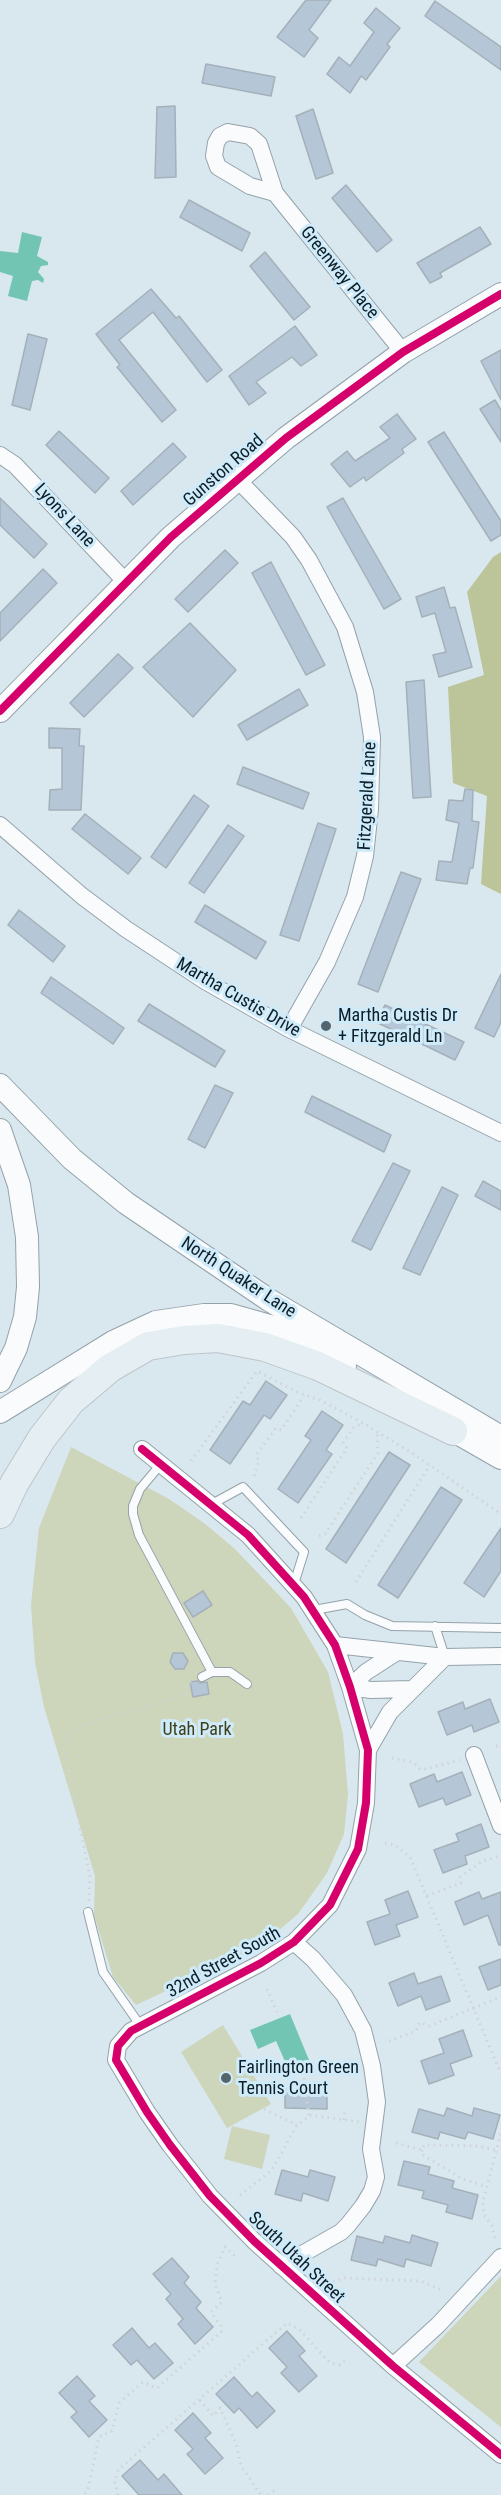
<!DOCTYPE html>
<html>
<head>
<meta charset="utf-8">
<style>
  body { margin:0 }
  canvas { display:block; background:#d9e7ef }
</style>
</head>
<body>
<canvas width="501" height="2495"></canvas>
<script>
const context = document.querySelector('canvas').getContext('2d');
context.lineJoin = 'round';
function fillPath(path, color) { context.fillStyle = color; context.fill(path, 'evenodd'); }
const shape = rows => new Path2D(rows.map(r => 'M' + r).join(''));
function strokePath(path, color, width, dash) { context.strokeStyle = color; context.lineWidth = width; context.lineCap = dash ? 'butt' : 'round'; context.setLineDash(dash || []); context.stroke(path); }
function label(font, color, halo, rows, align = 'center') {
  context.font = font + ' "Roboto Condensed",sans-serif'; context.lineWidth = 6; context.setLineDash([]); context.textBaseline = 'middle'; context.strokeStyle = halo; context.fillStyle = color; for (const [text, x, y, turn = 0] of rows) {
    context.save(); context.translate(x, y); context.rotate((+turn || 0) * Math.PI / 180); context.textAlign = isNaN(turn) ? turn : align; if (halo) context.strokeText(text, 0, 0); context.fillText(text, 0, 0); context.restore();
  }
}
const green = shape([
  [71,1447,169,1499,204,1523,235,1549,291,1608,328,1672,343,1734,348,1794,344,1834,327,1873,298,1914,258,1948,136,2005,113,1977,94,1915,95,1876,44,1707,35,1662,31,1605,39,1528],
  [223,2025,271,2104,227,2128,181,2052],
  [232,2126,270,2135,262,2169,224,2159],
  [501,2276,501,2427,419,2362]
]);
const forest = shape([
  [501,552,501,894,481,884,487,796,453,783,448,687,484,675,467,592,493,557]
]);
const water = shape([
  [22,232,42,237,37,256,48,262,48,265,41,266,38,272,44,279,43,283,38,280,32,281,27,301,8,296,13,276,0,272,0,251,18,253],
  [290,2014,309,2060,288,2068,276,2041,258,2049,250,2030]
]);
const building = shape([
  [306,0,331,0,309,30,318,38,304,57,277,37,306,0],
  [435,1,501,47,501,70,425,16,435,1],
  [376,8,400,28,387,44,390,47,366,80,361,76,350,93,327,74,339,57,350,66,374,32,364,23,376,8],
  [206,64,275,77,271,96,202,83,206,64],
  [175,106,176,177,155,178,157,107,175,106],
  [313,109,333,173,316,179,296,116,313,109],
  [346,185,392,240,377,252,332,198,346,185],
  [189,200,250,233,242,251,180,217,189,200],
  [480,227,491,244,440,273,442,277,430,283,417,263,480,227],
  [265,252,310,307,294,320,250,266,265,252],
  [151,289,176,318,179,316,222,370,207,382,153,312,119,340,176,410,162,422,117,367,120,365,96,334,151,289],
  [295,326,317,355,301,366,292,357,256,382,266,393,249,405,229,376,295,326],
  [28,334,47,339,30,410,12,405,28,334],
  [501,350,501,400,481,361,501,350],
  [495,400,501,410,501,442,480,409,495,400],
  [397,414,416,439,402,449,404,453,366,481,364,477,350,487,331,464,347,451,355,461,390,438,380,427,397,414],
  [59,431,109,478,95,493,46,445,59,431],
  [444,432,501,521,501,535,491,541,428,442,444,432],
  [173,443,186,457,133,505,121,491,173,443],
  [0,498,47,544,34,558,0,525,0,498],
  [343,498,401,599,384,609,327,507,343,498],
  [225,550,238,563,188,612,175,599,225,550],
  [271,562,325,665,306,675,252,573,271,562],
  [43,569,57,583,0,641,0,613,43,569],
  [444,587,450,608,455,607,472,667,439,677,433,655,446,652,435,613,422,617,416,597,444,587],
  [190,623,236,670,193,717,143,667,190,623],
  [118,654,133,668,84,717,70,703,118,654],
  [424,680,431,797,413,798,406,682,424,680],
  [299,689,308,705,247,740,238,725,299,689],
  [49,728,80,729,79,746,84,746,81,810,49,810,50,790,62,789,62,748,49,748,49,728],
  [243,767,309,793,303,809,237,784,243,767],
  [465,789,473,790,472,821,479,822,473,868,470,868,467,884,436,880,439,861,452,862,459,823,446,820,449,800,463,801,465,789],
  [194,795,209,806,166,868,151,857,194,795],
  [85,814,141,858,128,874,72,829,85,814],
  [318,823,336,829,299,941,280,935,318,823],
  [228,825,244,836,204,893,189,883,228,825],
  [401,872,421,879,378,992,358,984,401,872],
  [205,905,266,942,256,959,195,922,205,905],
  [19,910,65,946,53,962,8,925,19,910],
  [501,974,501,1022,494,1037,475,1028,501,974],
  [51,977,124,1028,113,1044,41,993,51,977],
  [149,1004,225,1051,215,1067,138,1021,149,1004],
  [385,1005,464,1042,455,1060,376,1022,385,1005],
  [215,1085,233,1093,205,1148,188,1139,215,1085],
  [312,1096,391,1135,384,1152,305,1112,312,1096],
  [393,1163,410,1171,371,1250,352,1241,393,1163],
  [483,1181,501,1191,501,1210,475,1196,483,1181],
  [442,1187,458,1195,420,1275,403,1268,442,1187],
  [266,1381,287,1395,270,1419,264,1415,230,1464,210,1450,243,1401,250,1405,266,1381],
  [322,1411,343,1425,326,1450,332,1454,298,1503,278,1489,311,1440,305,1436,322,1411],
  [389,1452,410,1465,346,1563,326,1549,389,1452],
  [441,1487,462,1500,398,1598,378,1585,441,1487],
  [501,1528,501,1571,484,1597,464,1583,501,1528],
  [203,1591,212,1605,193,1617,184,1603,203,1591],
  [173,1653,183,1653,188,1661,184,1669,175,1669,170,1662,173,1653],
  [197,1681,201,1683,207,1682,209,1694,193,1697,190,1682,197,1681],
  [490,1699,499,1722,474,1732,472,1725,447,1735,438,1712,463,1702,465,1709,490,1699],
  [462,1772,471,1795,446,1805,443,1798,419,1807,410,1784,434,1774,437,1782,462,1772],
  [481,1824,489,1847,465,1856,467,1864,443,1873,434,1850,459,1841,456,1834,481,1824],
  [408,1891,418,1917,396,1925,400,1936,375,1945,367,1922,390,1914,385,1900,408,1891],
  [479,1892,482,1899,501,1892,501,1945,499,1945,488,1915,464,1925,455,1902,479,1892],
  [501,1959,501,1985,488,1990,479,1967,501,1959],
  [414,1973,418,1984,441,1976,450,2001,426,2010,421,1996,398,2006,389,1983,414,1973],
  [463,2030,472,2056,450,2064,454,2075,429,2084,421,2061,444,2053,439,2039,463,2030],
  [285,2088,327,2089,327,2109,285,2108,285,2088],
  [447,2108,472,2116,474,2108,500,2115,493,2139,468,2132,465,2139,440,2132,438,2139,412,2132,419,2109,444,2116,447,2108],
  [404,2161,430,2167,428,2174,454,2181,452,2188,478,2195,472,2219,446,2212,448,2205,422,2198,424,2191,398,2185,404,2161],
  [282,2170,308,2177,310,2170,335,2177,328,2201,303,2193,301,2201,275,2194,282,2170],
  [412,2235,438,2243,431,2266,406,2259,404,2267,378,2259,376,2266,351,2260,357,2236,383,2243,385,2236,410,2243,412,2235],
  [172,2258,189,2277,184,2283,201,2302,196,2308,213,2327,195,2344,178,2324,183,2319,166,2299,171,2294,153,2274,172,2258],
  [132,2328,149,2348,155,2343,173,2363,154,2379,137,2360,131,2365,113,2345,132,2328],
  [287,2331,305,2351,299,2356,317,2376,299,2392,281,2373,287,2367,269,2348,287,2331],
  [77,2376,95,2396,89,2401,107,2420,89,2437,71,2417,77,2412,59,2393,77,2376],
  [234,2377,252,2397,257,2392,275,2411,257,2428,239,2408,234,2413,216,2394,234,2377],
  [193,2413,211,2433,205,2438,223,2458,205,2474,187,2454,193,2449,175,2430,193,2413],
  [140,2460,158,2480,164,2474,182,2495,139,2495,122,2476,140,2460]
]);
const path = shape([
  [191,1461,257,1371,299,1393,320,1400,363,1423,412,1453,501,1514],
  [254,1476,259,1461,256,1455,276,1428,281,1430,304,1396],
  [301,1518,347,1448,343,1443,353,1428,363,1423],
  [319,1536,325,1534,378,1453,377,1433],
  [356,1582,430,1465],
  [496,1746,501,1744],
  [392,1758,413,1762,421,1770,460,1760],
  [385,1843,395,1845,410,1857,501,2074],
  [427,1896,461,1883,460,1877,481,1862,501,1855],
  [89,1901,90,1877,64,1748,67,1736,80,1726,182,1696,191,1680],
  [267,1989,277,2012],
  [389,2041,416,2031,420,2022,429,2026,501,1997],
  [304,2078,309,2117],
  [264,2109,297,2125],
  [344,2120,345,2108],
  [396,2143,422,2150,424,2145,478,2146,496,2150],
  [422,2150,421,2154,463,2179,487,2187],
  [240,2195,272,2170,297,2125,311,2115,359,2122],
  [495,2238,492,2226,484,2215,483,2201,501,2133],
  [333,2282,345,2278,420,2281,442,2290],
  [200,2400,213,2416,220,2408,236,2443,241,2466,261,2495],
  [85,2494,88,2489,99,2437,112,2431,119,2403,143,2382,157,2388,221,2332,221,2326,211,2312,222,2302,215,2284,217,2265,225,2247,236,2257],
  [118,2495,115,2482,118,2470,287,2323,300,2330,330,2363,339,2365,348,2358],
  [268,2495,277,2489]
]);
const lane = shape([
  [161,1464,140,1489,133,1506,133,1514,139,1535,212,1672,202,1677],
  [212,1504,243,1487,304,1552,294,1584],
  [314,1610,347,1604,365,1615,392,1626,501,1628],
  [435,1626,445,1657],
  [212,1672,230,1672,247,1684],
  [88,1912,103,1972,140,2025]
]);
const street = shape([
  [275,193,250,186,218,167,214,156,216,143,220,136,228,132,250,136,259,144,275,193,403,352],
  [0,455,15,465,125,581],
  [237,479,293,537,309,560,345,627,365,692,372,737,370,809,365,856,355,897,327,962,289,1029],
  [0,825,82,896,126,929,205,981,289,1029,501,1133],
  [142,1449,248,1535,304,1597,335,1645,350,1687,368,1750,366,1803,358,1849,330,1905,294,1942,261,1963,131,2031,118,2046,116,2060,147,2112,170,2145,210,2196,254,2241,393,2366,501,2455],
  [335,1645,445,1657,501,1656],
  [350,1687,371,1690,411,1689],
  [350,1687,366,1672,397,1652],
  [368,1750,390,1712,445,1657],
  [474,1755,501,1826],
  [281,2266,341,2232,348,2225,363,2206,372,2191,376,2177,371,2149,377,2102,372,2066,363,2030,344,1995,313,1959,294,1942],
  [393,2366,438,2325,501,2257]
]);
const secondary = shape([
  [0,711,171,537,286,438,403,352,501,294],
  [0,1085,72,1159,126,1203,269,1300,501,1437],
  [0,1130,19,1185,27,1237,28,1287,25,1317,16,1348,0,1381],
  [0,1412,113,1342,156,1322,204,1315,231,1315,270,1326,309,1346,345,1366],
  [440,1423,501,1458]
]);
const highway = shape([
  [0,1514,14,1484,42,1438,71,1401,110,1368,148,1346,184,1340,218,1338,265,1347,318,1366,453,1431]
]);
const cycleway = shape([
  [0,711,171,537,286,438,403,352,501,294],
  [142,1449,248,1535,304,1597,335,1645,350,1687,368,1750,366,1803,358,1849,330,1905,294,1942,261,1963,131,2031,118,2046,116,2060,147,2112,170,2145,210,2196,254,2241,393,2366,501,2455]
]);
const markers = [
  [326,1026,6,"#54646d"],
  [226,2078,6,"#54646d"]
];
const streetNames = [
  ["Greenway Place",339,273,51],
  ["Gunston Road",224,471,-41],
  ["Lyons Lane",64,516,47],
  ["Fitzgerald Lane",368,796,-87],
  ["Martha Custis Drive",238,998,30],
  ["North Quaker Lane",238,1278,33],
  ["32nd Street South",224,1963,-29],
  ["South Utah Street",296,2258,43]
];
const poiNames = [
  ["Martha Custis Dr",338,1016],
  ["+ Fitzgerald Ln",338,1037],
  ["Fairlington Green",238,2068],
  ["Tennis Court",238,2089]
];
const parkNames = [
  ["Utah Park",197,1730]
];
fillPath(green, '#cdd5bb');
fillPath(forest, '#bcc599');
fillPath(water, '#72c5b2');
fillPath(building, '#b5c7d6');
strokePath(building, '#a4b0ba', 1.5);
strokePath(lane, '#94a2aa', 10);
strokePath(street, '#94a2aa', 18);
strokePath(secondary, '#94a2aa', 24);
strokePath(highway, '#bcc5ca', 30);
strokePath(path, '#d0d4d6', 3, [1.5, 4.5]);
strokePath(lane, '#f9fbfd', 8);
strokePath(street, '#f9fbfd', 16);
strokePath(secondary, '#f9fbfd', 22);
strokePath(highway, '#e5eef2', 28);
strokePath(cycleway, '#d6006c', 8);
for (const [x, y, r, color] of markers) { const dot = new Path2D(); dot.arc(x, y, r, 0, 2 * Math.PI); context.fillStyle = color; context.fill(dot); strokePath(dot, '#cfeaf9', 2); }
label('18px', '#0c1e27', '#cfeaf9', streetNames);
label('18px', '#0c1e27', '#cfeaf9', poiNames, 'left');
label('18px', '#3e401b', '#cfeaf9', parkNames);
</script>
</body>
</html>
